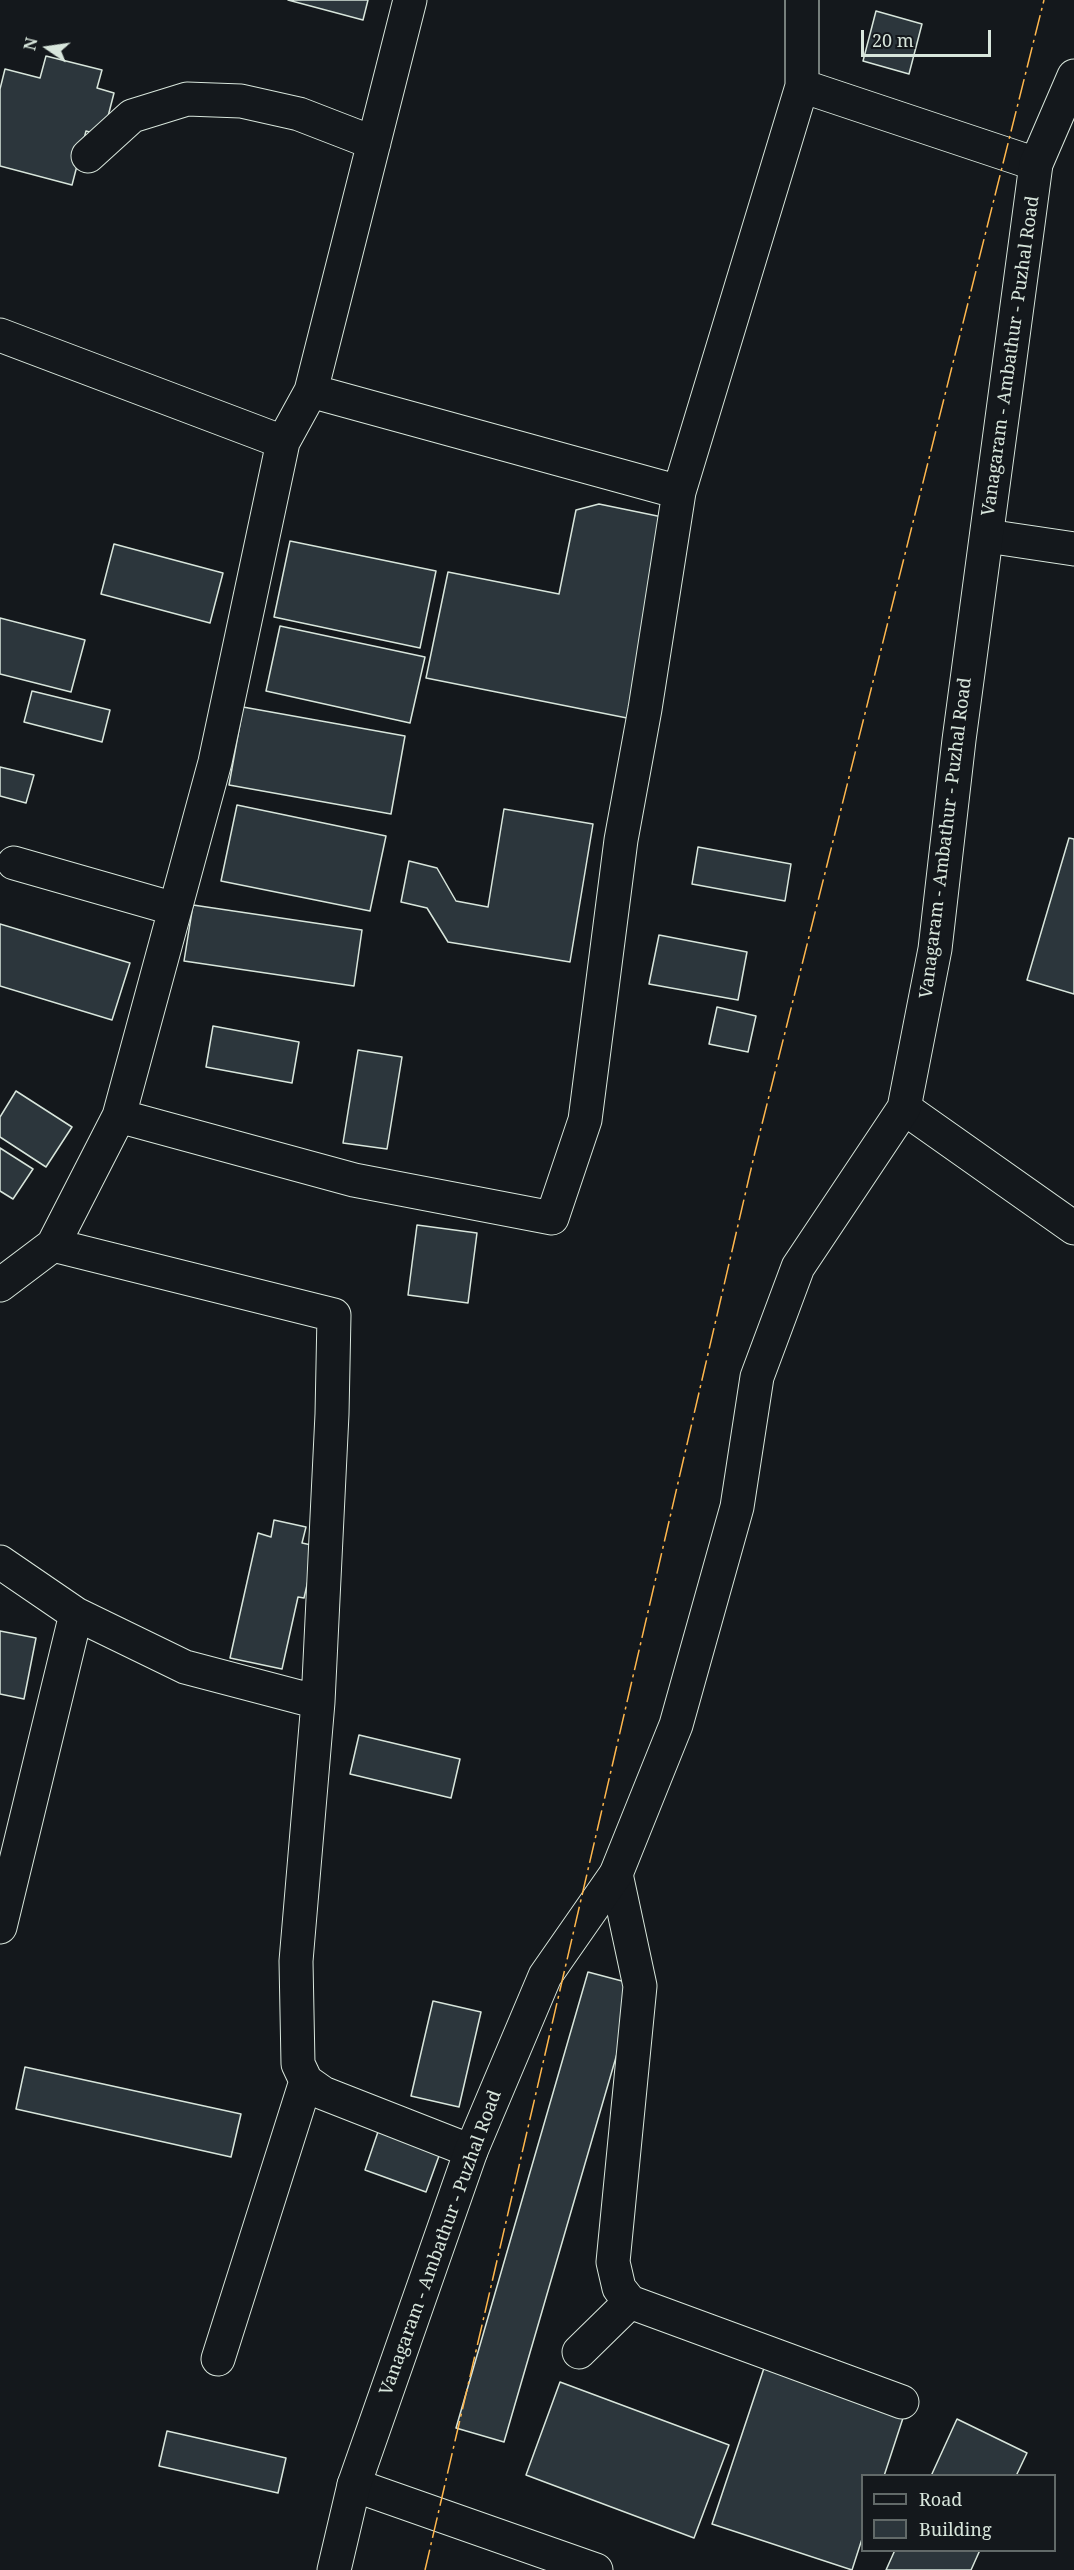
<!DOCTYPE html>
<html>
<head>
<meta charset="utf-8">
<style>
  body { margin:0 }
  #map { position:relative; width:1074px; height:2570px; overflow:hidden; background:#14181c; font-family:"Noto Serif",serif }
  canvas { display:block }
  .legend { position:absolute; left:861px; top:2474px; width:195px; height:78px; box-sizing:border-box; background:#14181c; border:2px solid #626a69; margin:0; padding:8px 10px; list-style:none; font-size:18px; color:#d8e6dc }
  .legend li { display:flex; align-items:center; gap:12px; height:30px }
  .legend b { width:30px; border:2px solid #626a69 }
  .north { position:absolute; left:18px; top:18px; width:60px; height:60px; -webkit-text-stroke:4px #14181c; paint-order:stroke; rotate:283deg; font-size:16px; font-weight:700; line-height:24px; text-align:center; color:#d8e6dc }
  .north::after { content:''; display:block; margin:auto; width:21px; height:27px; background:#d8e6dc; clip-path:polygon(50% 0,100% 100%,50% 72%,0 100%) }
  .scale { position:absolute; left:861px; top:30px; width:130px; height:27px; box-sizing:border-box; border:3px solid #d8e6dc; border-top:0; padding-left:8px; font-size:18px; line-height:21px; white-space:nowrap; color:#d8e6dc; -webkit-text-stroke:4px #14181c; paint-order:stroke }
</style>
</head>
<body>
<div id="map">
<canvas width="1074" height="2570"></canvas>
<ul class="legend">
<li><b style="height:8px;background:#14181c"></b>Road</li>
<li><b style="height:16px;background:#2c363c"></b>Building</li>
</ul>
<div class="north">N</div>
<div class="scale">20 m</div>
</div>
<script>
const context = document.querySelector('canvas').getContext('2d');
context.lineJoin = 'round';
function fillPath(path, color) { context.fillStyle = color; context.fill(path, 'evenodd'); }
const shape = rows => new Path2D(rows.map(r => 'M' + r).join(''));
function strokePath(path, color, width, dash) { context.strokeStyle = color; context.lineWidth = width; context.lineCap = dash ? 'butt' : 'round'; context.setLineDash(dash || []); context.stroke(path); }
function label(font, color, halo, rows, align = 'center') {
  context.font = font + ' "Noto Serif",serif'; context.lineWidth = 4.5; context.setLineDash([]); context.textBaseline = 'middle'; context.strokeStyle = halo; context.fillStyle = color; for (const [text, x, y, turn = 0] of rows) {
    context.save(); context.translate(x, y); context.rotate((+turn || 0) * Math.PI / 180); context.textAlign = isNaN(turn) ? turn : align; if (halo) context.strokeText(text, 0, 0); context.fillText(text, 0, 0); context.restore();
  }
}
const building = shape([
  [288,0,368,0,363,20,288,0],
  [876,11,922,24,909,74,863,61,876,11],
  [46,56,102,70,97,88,114,93,103,136,86,131,72,185,0,166,0,89,5,69,40,78,46,56],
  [599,504,672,519,632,719,426,678,448,572,559,594,576,510,599,504],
  [290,541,436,571,420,648,274,617,290,541],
  [114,544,223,573,210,623,101,594,114,544],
  [0,618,85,640,71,692,0,674,0,618],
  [280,626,425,657,410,723,266,691,280,626],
  [32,691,110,710,102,742,24,722,32,691],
  [243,707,405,736,391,814,229,785,243,707],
  [0,767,34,775,26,803,0,796,0,767],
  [237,805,386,836,370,911,221,881,237,805],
  [504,809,593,824,570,962,448,942,427,908,401,902,409,861,437,868,456,901,488,907,504,809],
  [1069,838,1074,839,1074,994,1027,980,1069,838],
  [698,847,791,864,785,901,692,884,698,847],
  [193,905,362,930,354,986,184,961,193,905],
  [0,924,130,963,112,1020,0,986,0,924],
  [659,935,747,952,738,1000,649,984,659,935],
  [717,1007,756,1016,748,1052,709,1044,717,1007],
  [213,1026,299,1042,292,1083,206,1067,213,1026],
  [358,1050,402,1057,387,1149,343,1143,358,1050],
  [16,1091,72,1127,46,1167,0,1137,0,1117,16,1091],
  [0,1148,33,1169,13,1199,0,1191,0,1148],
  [417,1225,477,1233,468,1303,408,1295,417,1225],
  [274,1520,306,1527,302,1543,316,1546,304,1598,298,1597,282,1669,230,1658,258,1533,271,1537,274,1520],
  [0,1631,36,1638,24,1699,0,1694,0,1631],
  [359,1735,460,1759,451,1798,350,1774,359,1735],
  [588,1972,637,1985,504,2442,456,2428,588,1972],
  [433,2001,481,2012,459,2107,411,2096,433,2001],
  [25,2067,241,2114,231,2157,16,2109,25,2067],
  [382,2120,444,2142,426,2192,365,2170,382,2120],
  [764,2368,904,2415,884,2476,862,2476,862,2539,852,2570,712,2524,764,2368],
  [560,2382,729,2445,694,2538,526,2475,560,2382],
  [957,2419,1027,2453,1016,2476,931,2476,957,2419],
  [167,2431,286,2458,278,2493,159,2466,167,2431],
  [895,2550,980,2550,971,2570,886,2570,895,2550]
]);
const minor = shape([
  [802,0,802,86,1036,164],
  [88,156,132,116,187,99,241,101,299,114,374,143],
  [0,335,283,442],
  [311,391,679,492,802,86],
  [987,536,1074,549],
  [14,863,175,909],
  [904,1108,1074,1228],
  [119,1116,354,1180,552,1218,585,1120,621,840,645,709,679,492],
  [53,1245,334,1315,332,1414,318,1702],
  [0,1285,53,1245,119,1116,215,762,283,442,311,391,410,0],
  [0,1562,76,1614,185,1667,318,1702,296,1961,298,2064,306,2081,323,2093,471,2151],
  [616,1874,640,1986,613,2262,619,2288,630,2302,902,2402],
  [0,1927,76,1614],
  [579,2352,630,2302],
  [218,2359,306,2081],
  [354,2485,596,2570]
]);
const major = shape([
  [334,2570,354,2485,471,2151,545,1976,616,1874,676,1725,737,1507,757,1377,798,1267,904,1108,935,949,959,740,1036,164,1074,76]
]);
const power = shape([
  [425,2570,755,1152,1044,0]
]);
const streetNames = [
  ["Vanagaram - Ambathur - Puzhal Road",1011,356,-82],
  ["Vanagaram - Ambathur - Puzhal Road",946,838,-83],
  ["Vanagaram - Ambathur - Puzhal Road",441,2243,-70]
];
fillPath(building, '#2c363c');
strokePath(building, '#d8e6dc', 1.5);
strokePath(minor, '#d8e6dc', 35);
strokePath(major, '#d8e6dc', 35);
strokePath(minor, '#14181c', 33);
strokePath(major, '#14181c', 33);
strokePath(power, '#ffb74d', 1.5, [21, 4.5, 3, 4.5]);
label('18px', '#d8e6dc', '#14181c', streetNames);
</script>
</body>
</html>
